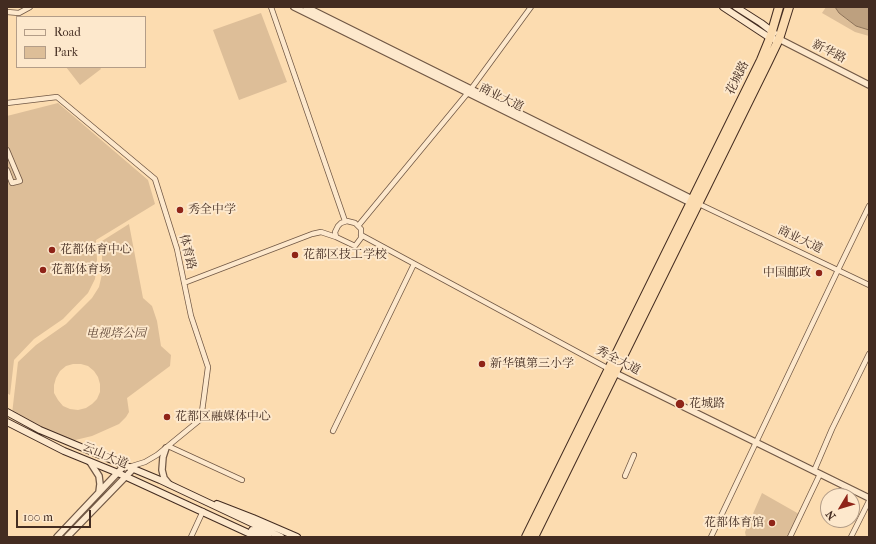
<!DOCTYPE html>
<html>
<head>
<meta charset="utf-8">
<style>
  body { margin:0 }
  #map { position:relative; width:876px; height:544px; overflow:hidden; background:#fcdcb0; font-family:"IM FELL French Canon",serif }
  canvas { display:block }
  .frame { position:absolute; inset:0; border:8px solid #432c21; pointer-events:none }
  .legend { position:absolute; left:16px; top:16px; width:130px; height:52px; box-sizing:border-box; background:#fde8cc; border:1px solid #b39d88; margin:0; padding:5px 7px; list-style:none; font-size:12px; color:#432c21 }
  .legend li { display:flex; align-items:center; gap:8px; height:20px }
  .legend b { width:20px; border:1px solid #b39d88 }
  .north { position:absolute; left:820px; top:488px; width:40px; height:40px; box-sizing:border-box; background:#fde8cc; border:1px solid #b39d88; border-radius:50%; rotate:232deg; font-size:11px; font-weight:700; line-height:16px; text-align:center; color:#432c21 }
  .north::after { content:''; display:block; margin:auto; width:14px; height:18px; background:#8f2418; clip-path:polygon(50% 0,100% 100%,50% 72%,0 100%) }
  .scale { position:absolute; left:16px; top:510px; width:75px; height:18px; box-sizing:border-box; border:2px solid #432c21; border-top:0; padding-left:5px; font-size:12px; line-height:14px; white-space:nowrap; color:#432c21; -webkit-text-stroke:3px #fde8cc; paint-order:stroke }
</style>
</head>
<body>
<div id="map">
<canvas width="876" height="544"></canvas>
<div class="frame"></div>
<ul class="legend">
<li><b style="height:5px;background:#fde8cc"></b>Road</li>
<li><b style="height:11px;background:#ddbe98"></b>Park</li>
</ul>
<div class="north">N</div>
<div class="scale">100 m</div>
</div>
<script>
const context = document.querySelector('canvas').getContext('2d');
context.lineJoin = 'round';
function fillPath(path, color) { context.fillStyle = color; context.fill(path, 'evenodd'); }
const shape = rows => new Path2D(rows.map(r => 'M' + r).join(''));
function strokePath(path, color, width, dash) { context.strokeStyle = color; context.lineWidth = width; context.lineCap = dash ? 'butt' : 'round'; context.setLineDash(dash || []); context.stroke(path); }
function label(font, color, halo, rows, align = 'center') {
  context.font = font + ' "IM FELL French Canon","Noto Serif SC",serif'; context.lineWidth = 4; context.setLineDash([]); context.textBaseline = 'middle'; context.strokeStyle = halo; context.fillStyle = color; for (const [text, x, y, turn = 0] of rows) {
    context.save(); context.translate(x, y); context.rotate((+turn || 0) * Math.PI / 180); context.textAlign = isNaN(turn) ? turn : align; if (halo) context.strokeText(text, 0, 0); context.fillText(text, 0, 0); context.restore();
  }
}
const green = shape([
  [826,7,835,7,839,13,856,26,869,30,869,36,855,32,822,13],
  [261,13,287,82,239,100,213,30],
  [66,67,100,67,101,69,80,85],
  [58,103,148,180,155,204,96,240,97,260,95,279,88,293,63,319,34,339,14,360,10,395,7,393,7,116],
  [129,224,143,298,152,306,157,321,161,346,171,355,170,366,127,398,129,412,126,417,119,424,92,436,67,442,12,414,18,362,36,345,66,324,92,298,99,287,102,274,102,241],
  [73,364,81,364,88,366,94,371,98,377,100,384,100,392,97,399,92,404,86,408,78,410,70,409,63,406,58,400,54,393,54,385,56,378,60,371,66,366],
  [762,493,799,514,788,537,746,537,745,532]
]);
const water = shape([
  [835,7,869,7,869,30,856,26,839,13,835,7]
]);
const minor = shape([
  [271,7,345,221],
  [7,12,19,13,30,7],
  [7,103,57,97,155,179,177,249,191,316,208,367,201,419,157,455,145,462,129,467],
  [7,150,20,181,12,183,7,170],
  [699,204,869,285],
  [347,221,355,223,361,229,361,238,355,246,336,237,335,232,338,226,341,223,347,221],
  [358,226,471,89,531,7],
  [361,235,609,369],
  [184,283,312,234,321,232,336,237],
  [333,431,414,264],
  [168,446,242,480],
  [814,471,832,429,869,354],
  [625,476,634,455],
  [191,537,203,511],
  [711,537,838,270,869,206],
  [790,537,820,474],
  [851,537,869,501]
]);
const tertiary = shape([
  [294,7,693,204],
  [306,7,694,200],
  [779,39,869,85],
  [613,372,869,498],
  [166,448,163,457,162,470,164,478,169,484],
  [90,462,99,476,100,484,99,492],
  [57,537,125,465],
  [67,537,133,469]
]);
const secondary = shape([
  [723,7,770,38,774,39],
  [736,7,761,23,774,33],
  [7,412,40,430,160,480,281,537],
  [7,422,64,451,118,473,257,537],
  [217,504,253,518,297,537],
  [252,530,268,537]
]);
const trunk = shape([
  [526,537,761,60,770,38,779,7],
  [534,537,768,62,779,39,789,7]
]);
const markers = [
  [180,210,4,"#8f2418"],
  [52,250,4,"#8f2418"],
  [295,255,4,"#8f2418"],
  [43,270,4,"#8f2418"],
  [819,273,4,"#8f2418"],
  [482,364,4,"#8f2418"],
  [680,404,5,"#8f2418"],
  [167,417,4,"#8f2418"],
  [772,523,4,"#8f2418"]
];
const streetNames = [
  ["新华路",829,52,27],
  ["花城路",738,78,-64],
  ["商业大道",501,98,26],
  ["商业大道",800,240,25],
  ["体育路",187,252,76],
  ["秀全大道",618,361,27],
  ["云山大道",105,456,23]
];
const poiNames = [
  ["秀全中学",188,210],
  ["花都体育中心",60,250],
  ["花都区技工学校",303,255],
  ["花都体育场",51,270],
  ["中国邮政",811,273,"right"],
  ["新华镇第三小学",490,364],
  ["花城路",689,404],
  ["花都区融媒体中心",175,417],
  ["花都体育馆",764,523,"right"]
];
const parkNames = [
  ["电视塔公园",116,334]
];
fillPath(green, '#ddbe98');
fillPath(water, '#bda07f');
strokePath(water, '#8c7259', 1);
strokePath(minor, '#715845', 6);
strokePath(tertiary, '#715845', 8);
strokePath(secondary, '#432c21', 8);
strokePath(trunk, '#432c21', 10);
strokePath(minor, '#fde8cc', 4.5);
strokePath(tertiary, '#fde8cc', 5.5);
strokePath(secondary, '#fde8cc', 6);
strokePath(trunk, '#fcdcb0', 8);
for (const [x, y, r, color] of markers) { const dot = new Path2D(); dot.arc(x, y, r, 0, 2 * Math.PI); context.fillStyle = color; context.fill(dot); strokePath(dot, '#fde8cc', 1.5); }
label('12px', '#432c21', '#fde8cc', streetNames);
label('12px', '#432c21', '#fde8cc', poiNames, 'left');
label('italic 12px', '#624939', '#fde8cc', parkNames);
</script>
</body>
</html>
